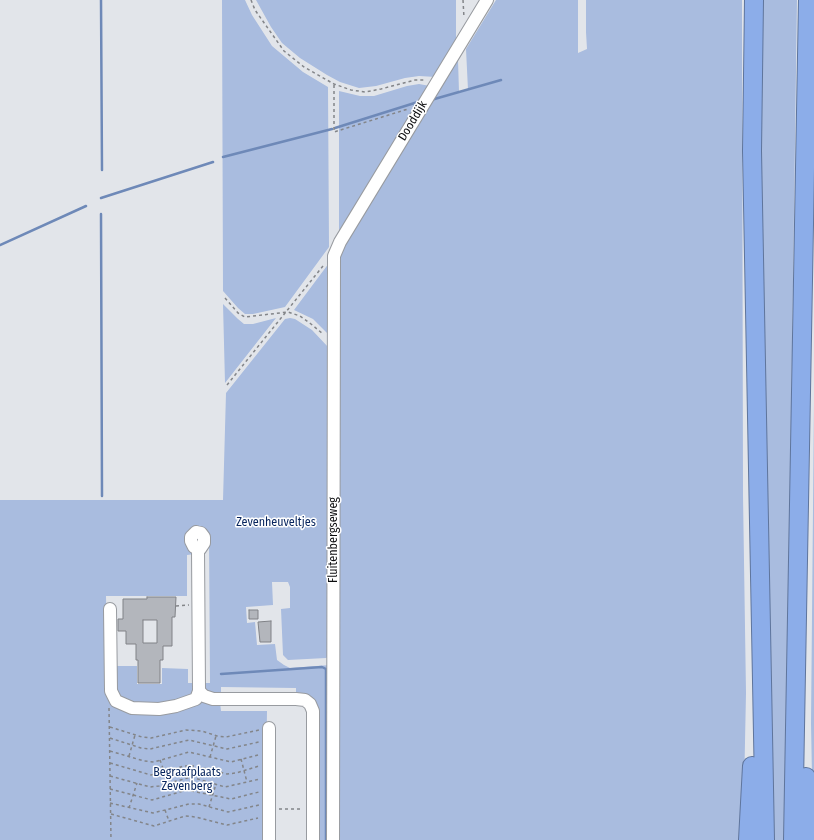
<!DOCTYPE html>
<html>
<head>
<meta charset="utf-8">
<style>
  body { margin:0 }
  canvas { display:block; background:#e2e5ea }
</style>
</head>
<body>
<canvas width="814" height="840"></canvas>
<script>
const context = document.querySelector('canvas').getContext('2d');
context.lineJoin = 'round';
function fillPath(path, color) { context.fillStyle = color; context.fill(path, 'evenodd'); }
const shape = rows => new Path2D(rows.map(r => 'M' + r).join(''));
function strokePath(path, color, width, dash) { context.strokeStyle = color; context.lineWidth = width; context.lineCap = dash ? 'butt' : 'round'; context.setLineDash(dash || []); context.stroke(path); }
function label(font, color, halo, rows, align = 'center') {
  context.font = font + ' "Fira Sans Condensed",sans-serif'; context.lineWidth = 3; context.setLineDash([]); context.textBaseline = 'middle'; context.strokeStyle = halo; context.fillStyle = color; for (const [text, x, y, turn = 0] of rows) {
    context.save(); context.translate(x, y); context.rotate((+turn || 0) * Math.PI / 180); context.textAlign = isNaN(turn) ? turn : align; if (halo) context.strokeText(text, 0, 0); context.fillText(text, 0, 0); context.restore();
  }
}
const green = shape([
  [222,0,245,0,252,15,272,46,303,72,328,87,329,247,285,307,253,314,245,314,238,308,223,291],
  [256,0,456,0,456,45,436,77,419,76,405,78,376,86,359,88,340,82,327,75,300,58,282,43,271,27],
  [496,0,578,0,578,53,587,49,586,32,586,0,742,0,743,495,746,693,744,791,741,840,338,840,340,250,455,63,458,60,459,92,468,90,466,49],
  [759,0,797,0,791,426,792,540,787,840,770,840],
  [419,84,430,86,339,233,339,91,360,96,374,96,407,86],
  [329,263,329,335,313,319,294,310],
  [223,304,238,319,244,324,253,324,276,318,225,383],
  [290,318,295,319,312,330,329,348,330,655,326,658,288,660,283,655,281,609,290,608,290,587,288,582,272,582,273,605,246,607,247,623,255,622,257,645,275,644,277,660,284,665,290,668,330,665,331,840,317,840,318,708,296,696,296,688,221,687,221,696,204,690,203,683,210,683,209,537,194,529,195,554,187,555,187,596,106,596,108,692,119,707,204,701,220,703,221,711,267,711,265,840,0,840,0,500,223,500,226,393,285,319],
  [814,402,814,818,812,777,811,723],
  [115,666,137,666,137,684,162,684,162,668,188,669,188,683,194,683,193,695,175,701,158,704,128,702,117,694]
]);
const stream = shape([
  [101,0,102,170],
  [431,100,501,80],
  [335,128,421,101],
  [223,157,332,129],
  [101,198,213,162],
  [101,214,102,496],
  [0,245,86,206],
  [221,674,322,667,326,669,326,840]
]);
const building = shape([
  [147,597,176,597,175,617,172,617,172,646,163,646,163,660,160,660,160,683,138,683,138,660,136,660,136,644,126,644,126,631,118,631,118,619,123,619,123,599,147,599,147,597],
  [143,620,157,620,157,643,143,643,143,620],
  [249,610,258,610,258,619,249,619,249,610],
  [271,621,271,642,260,642,258,622,271,621]
]);
const path = shape([
  [251,0,255,10,284,51,304,67,334,84,351,90,365,92,381,89,415,80,425,80],
  [463,0,464,18],
  [334,85,334,132,408,109],
  [225,298,238,313,245,317,288,312,300,316,311,324,323,334],
  [227,385,323,266],
  [176,606,189,605],
  [109,708,111,840],
  [110,727,142,737,151,738,186,730,202,731,217,736,226,737,259,730],
  [110,738,141,748,150,749,189,740,227,749,259,742],
  [110,751,144,761,154,762,189,752,231,762,258,755],
  [129,756,135,735],
  [210,757,216,736],
  [241,759,247,782],
  [160,760,164,771],
  [110,763,151,775,161,773,184,766,195,766,227,774,236,773,259,766],
  [168,771,171,782],
  [110,776,150,787,159,786,191,777,225,787,260,779],
  [110,789,152,800,187,790,231,799,259,792],
  [110,803,153,813,189,804,199,804,228,812,259,805],
  [209,807,216,784],
  [129,808,137,783],
  [279,809,303,809],
  [165,810,169,821],
  [111,814,154,826,185,816,196,817,227,825,258,818]
]);
const minor = shape([
  [196,532,201,533,204,537,204,543,200,549,194,547,191,541,191,537,196,532],
  [198,549,199,691,204,696,213,699,296,699,305,700,310,704,313,711,313,840],
  [110,609,111,691,116,701,132,708,159,709,176,706,196,699,199,691],
  [269,840,269,728],
  [333,840,334,256,340,242,487,0]
]);
const highway = shape([
  [754,0,752,151,765,840],
  [806,777,809,840],
  [748,840,752,766],
  [793,840,808,0]
]);
const streetNames = [
  ["Dooddijk",413,121,-59],
  ["Fluitenbergseweg",334,540,-90]
];
const parkNames = [
  ["Zevenheuveltjes",276,523],
  ["Begraafplaats",187,773],
  ["Zevenberg",187,787]
];
fillPath(green, '#a9bcdf');
strokePath(stream, '#6e89b8', 2.5);
fillPath(building, '#b3b6bc');
strokePath(building, '#808287', 1);
strokePath(minor, '#989ba0', 14);
strokePath(highway, '#5f759c', 20);
strokePath(path, '#838589', 1.5, [3, 3]);
strokePath(minor, '#fff', 12);
strokePath(highway, '#8cade9', 18);
label('12px', '#0b0c0e', '#fff', streetNames);
label('12px', '#07255e', '#fff', parkNames);
</script>
</body>
</html>
